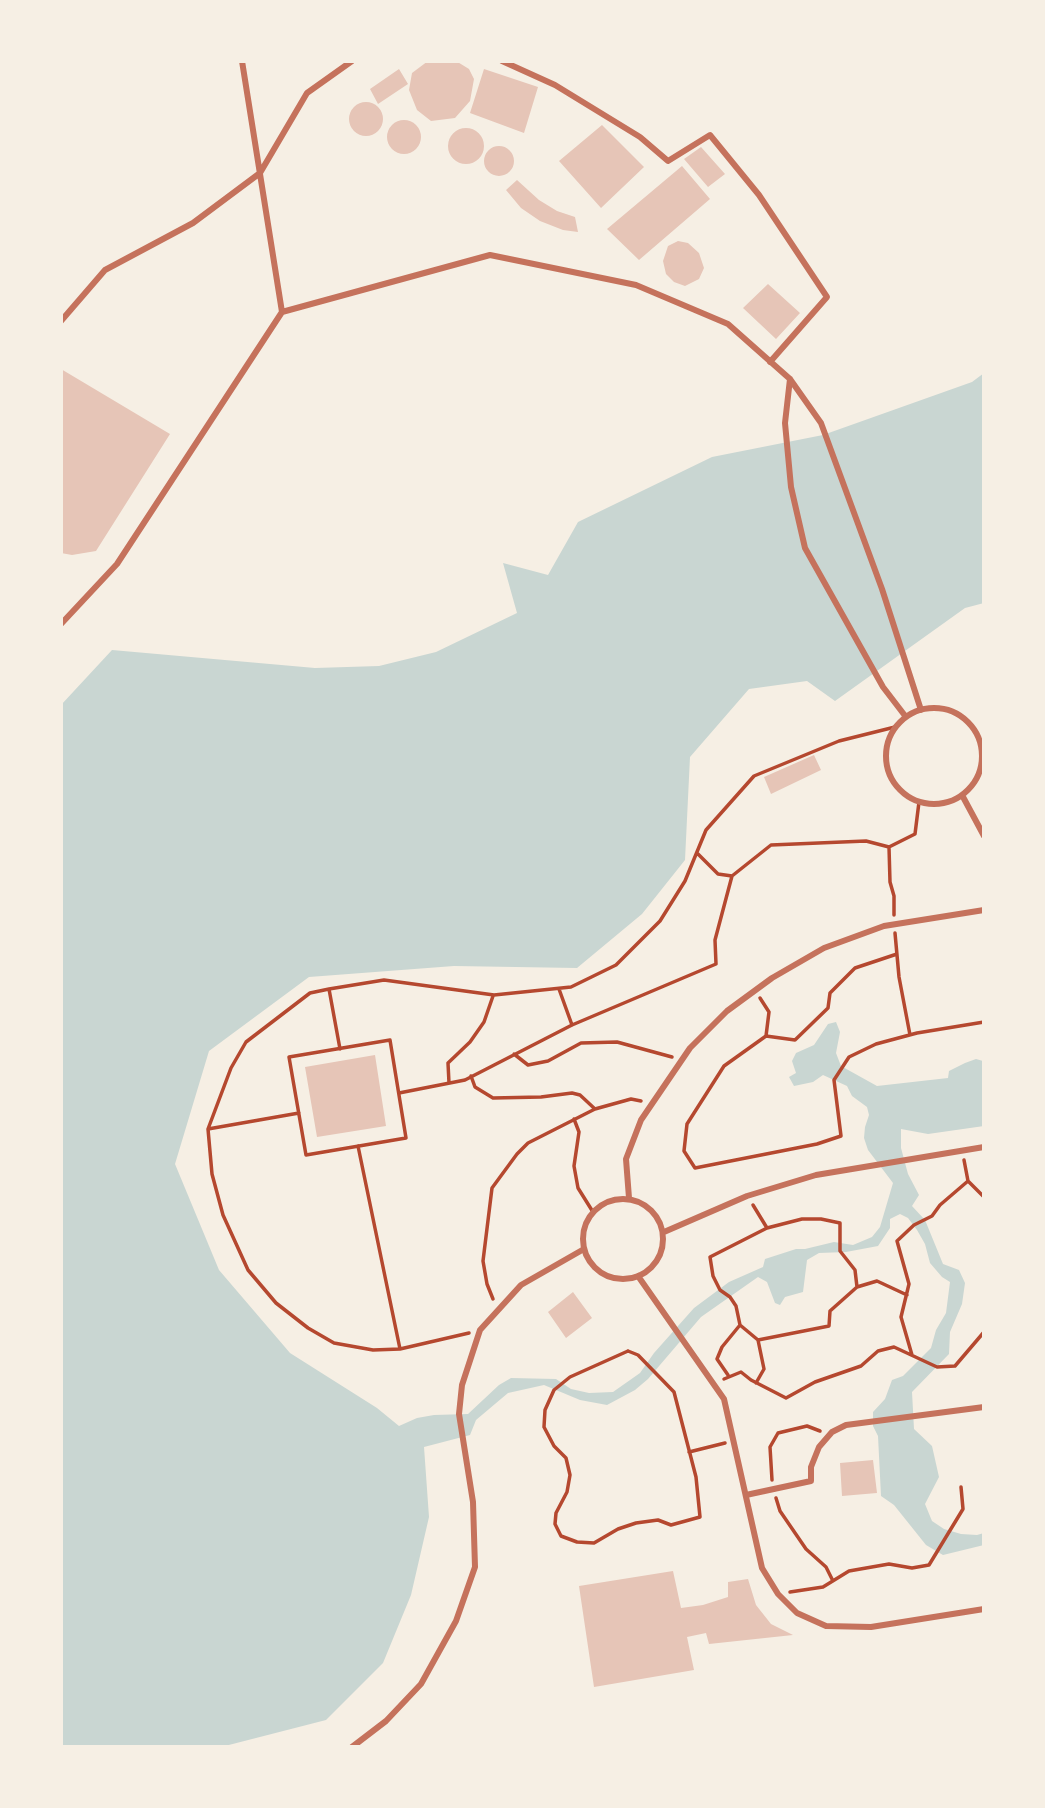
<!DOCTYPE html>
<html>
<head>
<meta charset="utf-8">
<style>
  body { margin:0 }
  #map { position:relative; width:1045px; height:1808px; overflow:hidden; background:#f6efe4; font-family:"IBM Plex Sans",sans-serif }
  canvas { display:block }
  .frame { position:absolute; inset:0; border:63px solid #f6efe4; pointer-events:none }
</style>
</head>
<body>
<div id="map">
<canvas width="1045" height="1808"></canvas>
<div class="frame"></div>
</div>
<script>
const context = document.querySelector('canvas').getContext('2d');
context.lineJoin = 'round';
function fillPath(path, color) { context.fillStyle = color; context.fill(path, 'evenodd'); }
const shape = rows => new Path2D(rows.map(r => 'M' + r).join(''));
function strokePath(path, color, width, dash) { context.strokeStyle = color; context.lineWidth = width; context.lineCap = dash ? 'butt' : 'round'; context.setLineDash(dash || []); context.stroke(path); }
const water = shape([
  [984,373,984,603,965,608,835,701,807,681,749,689,690,757,685,860,642,914,577,968,454,966,309,977,209,1051,175,1164,219,1270,290,1353,377,1408,399,1426,417,1418,434,1415,468,1414,499,1385,511,1378,556,1379,571,1389,589,1393,613,1392,640,1373,654,1353,694,1308,729,1282,763,1267,765,1259,796,1249,805,1249,834,1242,853,1245,872,1237,880,1227,893,1183,868,1150,864,1138,865,1127,869,1115,867,1107,852,1096,847,1086,823,1075,813,1082,794,1086,789,1077,796,1073,792,1061,796,1053,814,1045,828,1024,836,1022,840,1032,836,1053,841,1066,877,1086,948,1078,949,1071,965,1063,976,1059,983,1061,984,1126,928,1134,901,1129,901,1148,908,1174,919,1195,912,1206,925,1220,943,1264,959,1270,965,1283,962,1304,950,1332,949,1354,912,1392,914,1429,932,1446,939,1477,925,1504,932,1521,944,1529,961,1534,977,1535,984,1533,984,1545,943,1555,926,1545,894,1505,881,1496,878,1436,873,1426,873,1412,885,1399,892,1380,903,1376,931,1348,936,1330,946,1313,950,1282,942,1277,930,1263,925,1244,917,1230,908,1218,900,1214,890,1219,890,1228,878,1246,846,1252,819,1253,807,1260,803,1292,785,1297,780,1305,775,1303,767,1282,758,1277,701,1317,648,1379,635,1390,607,1405,580,1400,544,1385,508,1393,476,1420,470,1435,424,1447,429,1517,411,1595,383,1663,326,1720,221,1747,61,1747,61,705,112,650,315,668,379,666,436,652,517,613,503,563,548,575,578,522,712,457,823,435,972,382]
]);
const building = shape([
  [428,61,456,61,469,69,474,79,470,101,455,118,431,121,417,110,409,90,412,73],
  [399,69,408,84,378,104,370,89],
  [484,69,538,87,524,133,470,113],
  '349 119a17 17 0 1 1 34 0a17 17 0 1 1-34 0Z',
  '387 137a17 17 0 1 1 34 0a17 17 0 1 1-34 0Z',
  [602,125,644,167,601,208,559,161],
  '448 146a18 18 0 1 1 36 0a18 18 0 1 1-36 0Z',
  '484 161a15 15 0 1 1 30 0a15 15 0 1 1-30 0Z',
  [701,147,725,174,708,187,684,159],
  [682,166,710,199,639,260,607,229],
  [517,180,539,200,557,211,575,217,578,232,563,230,540,221,521,208,506,190],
  [678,241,688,243,699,253,704,268,699,279,685,286,674,282,666,274,663,261,668,246],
  [768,284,800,313,776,339,743,308],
  [61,369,170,434,96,551,72,555,61,553],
  [814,755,821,770,771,794,764,777],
  [375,1055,386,1126,317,1137,305,1067],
  [573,1292,592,1318,566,1338,548,1312],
  [873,1460,877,1493,842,1496,840,1463],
  [673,1571,681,1608,703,1605,728,1597,728,1582,748,1579,756,1605,771,1624,793,1635,709,1644,706,1633,687,1637,694,1670,594,1687,579,1586]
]);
const path = shape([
  [889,847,890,882,894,896,894,915],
  [697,853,718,874,732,876,771,845,866,841,889,847,915,834,919,802],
  [895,933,899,977,910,1035],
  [329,989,340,1049],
  [559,989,572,1025],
  [760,998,769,1012,766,1036,724,1066,687,1124,684,1151,695,1168,817,1144,841,1136,834,1080,849,1057,876,1044,917,1033,984,1022],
  [766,1036,795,1040,828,1008,830,993,855,968,897,954],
  [390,1040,406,1138,306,1155,289,1057,390,1040],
  [514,1054,528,1065,548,1061,581,1043,617,1042,672,1057],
  [471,1076,475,1087,493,1098,541,1097,572,1093,580,1095,595,1109,631,1099,641,1101],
  [449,1083,448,1063,470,1042,484,1022,493,996],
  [399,1093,465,1080,572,1025,716,964,715,940,732,876],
  [574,1119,579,1132,574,1166,578,1188,593,1212],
  [208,1129,299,1113],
  [358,1146,400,1349],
  [964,1160,968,1181,984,1197],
  [753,1205,767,1228,802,1219,821,1219,840,1223,840,1251,855,1270,857,1287,830,1311,829,1326,758,1340,740,1325,736,1306,730,1297,720,1290,713,1276,710,1257,767,1228],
  [857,1287,877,1281,907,1295],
  [493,1299,487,1284,483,1261,492,1188,517,1154,528,1143,595,1109],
  [469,1333,400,1349,373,1350,334,1343,308,1328,276,1303,248,1270,223,1215,212,1174,208,1129,231,1068,246,1042,310,993,329,989,384,980,494,995,571,987,616,965,660,921,685,881,706,830,754,776,839,741,895,727],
  [628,1351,638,1355,674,1392,696,1477,700,1517,671,1525,658,1520,636,1523,618,1529,594,1543,577,1542,561,1536,555,1524,556,1513,567,1492,570,1475,566,1458,554,1446,544,1427,545,1410,554,1390,570,1377,628,1351],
  [912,1355,901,1317,909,1284,897,1241,914,1225,932,1216,940,1205,968,1181],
  [728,1375,717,1359,722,1347,740,1325],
  [724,1379,741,1372,751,1380,786,1398,815,1382,861,1366,878,1351,894,1347,937,1367,955,1366,984,1332],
  [756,1383,764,1369,758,1340],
  [689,1452,725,1443],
  [772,1480,770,1447,778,1433,807,1426,820,1431],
  [776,1498,780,1511,806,1549,826,1567,833,1581],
  [790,1592,823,1587,849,1571,889,1564,912,1568,929,1565,963,1509,961,1487]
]);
const pedestrian = shape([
  [242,61,282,312],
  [502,61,555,85,640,137,668,161,710,135,759,195,827,297,770,362],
  [61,321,105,270,193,223,260,173,307,93,352,61],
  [790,379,785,423,791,487,805,548,883,687,906,717],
  [61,624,117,564,282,312,490,255,636,285,728,324,790,379,821,423,882,589,921,710],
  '886 756a48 48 0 1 1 96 0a48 48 0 1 1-96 0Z',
  [962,795,984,836],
  [629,1198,626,1159,641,1120,690,1048,727,1011,772,978,824,948,884,926,984,910],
  '583 1239a40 40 0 1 1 80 0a40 40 0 1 1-80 0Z',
  [664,1232,747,1196,816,1175,984,1147],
  [638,1276,724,1399,762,1568,778,1594,797,1613,826,1626,871,1627,984,1609],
  [746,1495,811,1481,811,1467,819,1447,832,1432,846,1425,984,1407],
  [352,1747,386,1721,421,1684,456,1621,475,1567,473,1502,459,1414,462,1385,480,1330,521,1285,584,1249]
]);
fillPath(water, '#c9d6d2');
fillPath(building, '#e6c5b7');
strokePath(path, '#b5482f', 3.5);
strokePath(pedestrian, '#c5725c', 6);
</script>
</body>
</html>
